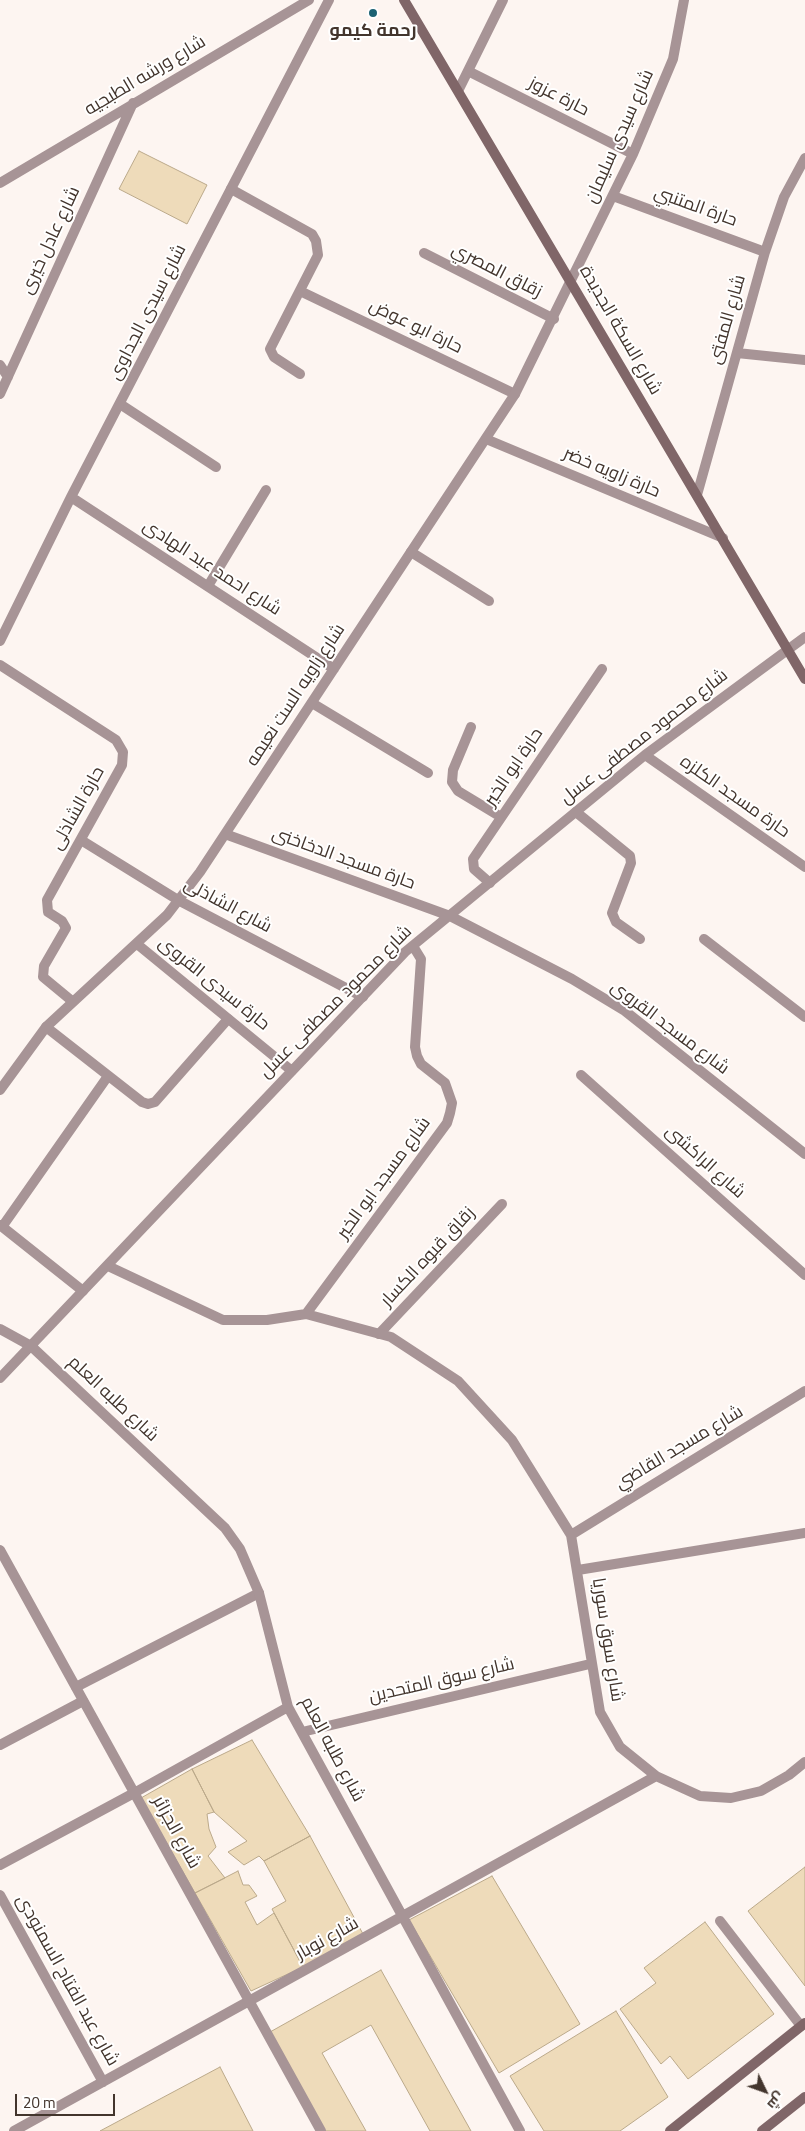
<!DOCTYPE html>
<html>
<head>
<meta charset="utf-8">
<style>
  body { margin:0 }
  #map { position:relative; width:805px; height:2131px; overflow:hidden; background:#fdf5f1; font-family:Georgia,Cairo,serif }
  canvas { display:block }
  .north { position:absolute; left:740px; top:2066px; width:50px; height:50px; -webkit-text-stroke:4px #fff; paint-order:stroke; rotate:132deg; font-size:14px; font-weight:700; line-height:20px; text-align:center; color:#43352d }
  .north::after { content:''; display:block; margin:auto; width:18px; height:22px; background:#43352d; clip-path:polygon(50% 0,100% 100%,50% 72%,0 100%) }
  .scale { position:absolute; left:15px; top:2094px; width:100px; height:22px; box-sizing:border-box; border:2px solid #43352d; border-top:0; padding-left:6px; font-size:15px; line-height:18px; white-space:nowrap; color:#43352d; -webkit-text-stroke:4px #fff; paint-order:stroke }
</style>
</head>
<body>
<div id="map">
<canvas width="805" height="2131"></canvas>
<div class="north">ش</div>
<div class="scale">20 m</div>
</div>
<script>
const context = document.querySelector('canvas').getContext('2d');
context.lineJoin = 'round';
function fillPath(path, color) { context.fillStyle = color; context.fill(path, 'evenodd'); }
const shape = rows => new Path2D(rows.map(r => 'M' + r).join(''));
function strokePath(path, color, width, dash) { context.strokeStyle = color; context.lineWidth = width; context.lineCap = dash ? 'butt' : 'round'; context.setLineDash(dash || []); context.stroke(path); }
function label(font, color, halo, rows, align = 'center') {
  context.font = font + ' Georgia,Cairo,serif'; context.lineWidth = 4; context.setLineDash([]); context.textBaseline = 'middle'; context.strokeStyle = halo; context.fillStyle = color; for (const [text, x, y, turn = 0] of rows) {
    context.save(); context.translate(x, y); context.rotate((+turn || 0) * Math.PI / 180); context.textAlign = isNaN(turn) ? turn : align; if (halo) context.strokeText(text, 0, 0); context.fillText(text, 0, 0); context.restore();
  }
}
const building = shape([
  [139,151,207,185,187,224,119,189,139,151],
  [252,1740,310,1836,264,1861,259,1856,244,1865,228,1852,247,1841,214,1812,192,1769,252,1740],
  [192,1769,214,1812,207,1814,209,1829,216,1847,208,1856,225,1878,195,1893,141,1798,192,1769],
  [310,1836,363,1934,303,1967,272,1909,286,1901,264,1861,310,1836],
  [805,1867,805,1986,748,1911,805,1867],
  [238,1871,243,1885,249,1885,257,1896,245,1902,257,1925,274,1913,303,1967,251,1991,195,1893,238,1871],
  [492,1876,580,2024,499,2073,409,1920,492,1876],
  [705,1922,774,2014,688,2079,670,2056,661,2064,620,2009,656,1983,644,1968,705,1922],
  [381,1970,471,2131,430,2131,371,2025,322,2053,366,2131,325,2131,270,2032,381,1970],
  [616,2011,668,2097,620,2131,544,2131,510,2076,616,2011],
  [220,2067,253,2131,100,2131,220,2067]
]);
const lane = shape([
  [231,189,312,234,316,241,318,255,270,349,274,357,300,374],
  [424,253,554,319],
  [300,291,515,394],
  [120,404,216,467],
  [486,439,723,538],
  [411,552,489,601],
  [208,586,266,490],
  [0,665,116,740,123,752,122,765,47,900,48,912,62,921,66,928,44,966,43,977,72,1001],
  [312,703,428,773],
  [471,727,453,770,452,782,458,791,501,817],
  [576,812,630,856,631,863,612,913,616,922,640,939],
  [81,840,178,900,363,997],
  [490,883,474,869,473,859,602,669],
  [46,1027,142,1102,148,1104,155,1102,228,1019],
  [0,1225,83,1291],
  [2,1227,108,1076],
  [0,1329,31,1346],
  [379,1334,502,1204],
  [76,1687,259,1593],
  [0,1745,83,1701],
  [0,1865,134,1793],
  [720,1921,801,2026]
]);
const street = shape([
  [468,71,633,154],
  [459,89,503,0],
  [0,183,309,0],
  [613,196,765,252],
  [737,353,805,360],
  [0,365,8,377],
  [0,394,133,103],
  [697,495,765,252,784,197,805,158],
  [71,497,334,669],
  [0,641,71,497,329,0],
  [645,755,805,867],
  [225,834,450,916,572,979,625,1011,805,1154],
  [704,939,805,1017],
  [137,944,292,1071],
  [581,1075,805,1275],
  [0,1090,46,1027,167,915,200,872,515,394,633,154,673,59,684,0],
  [108,1266,223,1320,267,1320,306,1314,391,1337,458,1381,512,1440,571,1535,600,1712,620,1747,656,1776,700,1796,731,1798,761,1791,789,1775,805,1762],
  [306,1314,447,1123,450,1113,452,1103,445,1083,421,1064,417,1056,415,1047,421,959,413,946],
  [31,1346,225,1528,240,1549,259,1593,288,1707,520,2131],
  [0,1378,405,952,645,755,805,637],
  [571,1535,805,1391],
  [0,1550,321,2131],
  [578,1570,805,1533],
  [302,1732,590,1664],
  [134,1793,288,1707],
  [0,1895,103,2082],
  [14,2131,656,1776]
]);
const secondary = shape([
  [404,0,805,679],
  [670,2131,805,2023],
  [762,2131,805,2097]
]);
const markers = [
  [373,13,5,"#1c6273"]
];
const poiNames = [
  ["رحمة كيمو",373,32]
];
const streetNames = [
  ["شارع ورشه الطبجيه",146,77,-31],
  ["حارة عزوز",558,98,27],
  ["شارع سيدى سليمان",621,137,-66],
  ["حارة المتنبي",695,208,20],
  ["شارع عادل خيرى",52,241,-65],
  ["زقاق المصري",496,272,27],
  ["شارع سيدى الجداوى",149,313,-63],
  ["شارع المفتى",729,320,-74],
  ["حارة ابو عوض",415,328,26],
  ["شارع السكة الجديدة",619,331,60],
  ["حارة زاويه خضر",611,474,23],
  ["شارع احمد عبد الهادى",211,569,33],
  ["شارع زاويه الست نعيمه",297,696,-57],
  ["شارع محمود مصطفى عسل",645,738,-38],
  ["حارة ابو الخير",515,768,-56],
  ["حارة مسجد الكلزه",734,798,35],
  ["حارة الشاذلى",79,809,-61],
  ["حارة مسجد الدخاخنى",343,860,20],
  ["شارع الشاذلى",227,907,28],
  ["حارة سيدى القروى",213,985,39],
  ["شارع محمود مصطفى عسل",337,1003,-45],
  ["شارع مسجد القروى",669,1029,37],
  ["شارع الراكشى",704,1163,42],
  ["شارع مسجد ابو الخير",385,1179,-54],
  ["زقاق قبوه الكسار",429,1258,-47],
  ["شارع طلبه العلم",112,1400,43],
  ["شارع مسجد القاضي",680,1449,-31],
  ["شارع سوق سوريا",606,1640,81],
  ["شارع سوق المتحدين",442,1682,-13],
  ["شارع طلبه العلم",331,1750,62],
  ["شارع الجزائر",175,1833,61],
  ["شارع نوبار",328,1940,-29],
  ["شارع عبد الفتاح السمنودى",66,1981,61]
];
fillPath(building, '#eedbba');
strokePath(building, '#bba98a', 1);
strokePath(lane, '#a79496', 10);
strokePath(street, '#a79496', 10);
strokePath(secondary, '#806668', 10);
for (const [x, y, r, color] of markers) { const dot = new Path2D(); dot.arc(x, y, r, 0, 2 * Math.PI); context.fillStyle = color; context.fill(dot); strokePath(dot, '#fff', 2); }
label('bold 18px', '#43352d', '#fff', poiNames);
label('18px', '#43352d', '#fff', streetNames);
</script>
</body>
</html>
